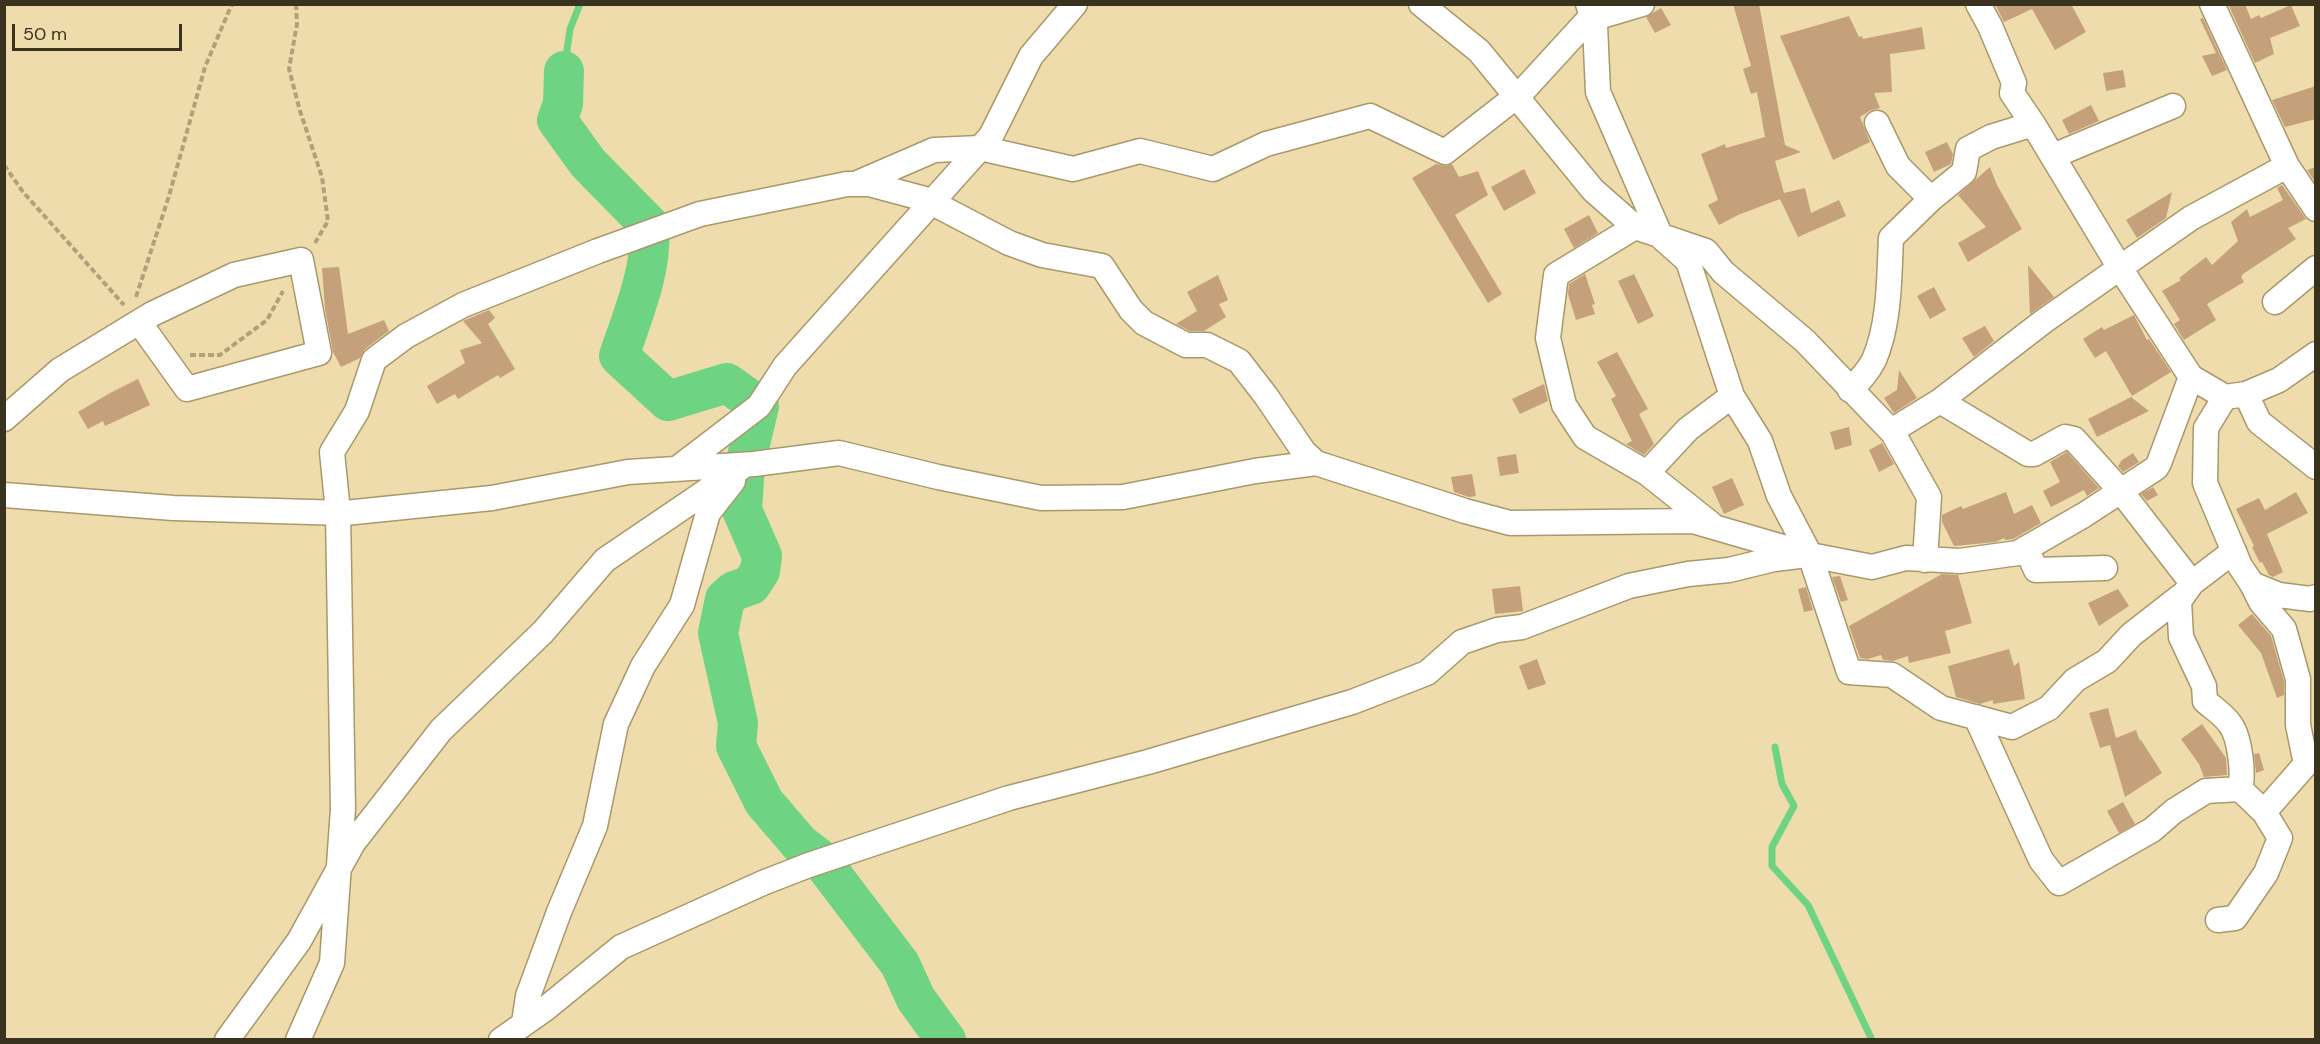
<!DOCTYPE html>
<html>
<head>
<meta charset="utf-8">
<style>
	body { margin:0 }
	#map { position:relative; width:2320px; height:1044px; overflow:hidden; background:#efdcac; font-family:"DM Sans",sans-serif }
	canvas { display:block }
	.frame { position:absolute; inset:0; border:6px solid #39321e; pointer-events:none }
	.scale { position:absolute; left:12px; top:24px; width:170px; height:27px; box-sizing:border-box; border:3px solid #39321e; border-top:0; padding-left:8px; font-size:18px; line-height:21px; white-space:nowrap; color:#39321e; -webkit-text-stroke:4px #efdcac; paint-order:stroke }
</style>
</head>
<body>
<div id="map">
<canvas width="2320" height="1044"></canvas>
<div class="frame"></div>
<div class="scale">50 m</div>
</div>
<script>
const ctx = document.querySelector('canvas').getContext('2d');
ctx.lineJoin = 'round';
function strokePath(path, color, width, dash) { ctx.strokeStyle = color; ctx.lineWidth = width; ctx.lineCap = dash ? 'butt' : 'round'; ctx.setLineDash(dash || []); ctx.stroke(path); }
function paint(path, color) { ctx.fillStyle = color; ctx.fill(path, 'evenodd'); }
strokePath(new Path2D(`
	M564,71L570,29L580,4
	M1775,747L1782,784L1794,806L1772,847V866L1808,905L1872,1040`), '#6ed383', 7);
strokePath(new Path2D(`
	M564,71L563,104L557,120L588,163L649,225C653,269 633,314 619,356L668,401L727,383L759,406L745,465L742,510L762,556L760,571L751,585L734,591L725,599L718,633L738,723L736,746L764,802L800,844L821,860L900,964L916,999L946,1040`), '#6ed383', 40);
paint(new Path2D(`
	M1733,4H1759L1785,145L1801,152L1775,161L1784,193L1805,188L1811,213L1839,200L1846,216L1798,237L1780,199L1738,215L1719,225L1708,205L1718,200L1701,154L1725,144L1726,148L1765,137L1757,92L1751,94L1743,69L1751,66Z
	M1995,4H2071L2086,32L2055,50L2032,9L2004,22Z
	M2233,4H2245L2251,19L2259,15L2261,18L2291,5L2300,26L2270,38L2274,54L2255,63L2229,6Z
	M1661,8L1671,25L1655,33L1646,17Z
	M1849,16L1859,37L1862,36L1863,39L1922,27L1925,49L1890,54L1892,92L1874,93L1880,108L1871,110L1860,117L1870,142L1833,160L1780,36Z
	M2203,18L2227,70L2212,76L2202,56L2216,53L2200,19Z
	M2123,70L2126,87L2106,91L2103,73Z
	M2316,86V119L2285,127L2272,100Z
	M2091,105L2099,121L2069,134L2062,120Z
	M1947,142L1953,154L1951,164L1934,172L1925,152Z
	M1436,164L1446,166L1452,164L1459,177L1478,171L1488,195L1455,215L1502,294L1488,303L1412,178Z
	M1990,167L1997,185L2022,229L1968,262L1958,243L1986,227L1958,195Z
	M2316,167V183L2307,170Z
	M1524,169L1536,193L1504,211L1491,187Z
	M2282,185L2306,219L2288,228L2296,239L2243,274L2241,277L2244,282L2207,304L2216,320L2184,340L2174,324L2180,320L2162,291L2181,280L2179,278L2206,257L2212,265L2238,241L2231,222L2247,209L2250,217L2283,200L2277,188Z
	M2172,192L2166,218L2137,238L2126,220Z
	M1589,215L1598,233L1574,248L1564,229Z
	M2028,265L2054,297L2030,314Z
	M339,267L348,334L384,320L389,331L365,349L360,358L341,367L333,352L325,309L322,268Z
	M1585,274L1595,304L1592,305L1595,314L1576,320L1568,294L1569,284Z
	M1634,274L1654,316L1638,324L1618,281Z
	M1218,275L1228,300L1219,304L1226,317L1204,331H1190L1176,324L1197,311L1187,292Z
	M1934,287L1946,310L1930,319L1917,296Z
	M489,310L495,318L488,324L515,369L500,378L498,375L458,399L455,394L437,404L427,386L465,363L460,350L482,343L463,321Z
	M2134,315L2147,340L2149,339L2171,372L2132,396L2106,351L2095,358L2083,339L2102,327L2104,330Z
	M1985,326L1994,341L1974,357L1962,338Z
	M1617,352L1648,409L1639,414L1654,444L1644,455L1626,444L1632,441L1611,399L1616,396L1597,362Z
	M1899,370L1917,398L1894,413L1884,398L1897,390Z
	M138,379L150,405L105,426L103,421L88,429L78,412L110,393Z
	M1544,384L1548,401L1520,414L1512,399Z
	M2131,397L2149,411L2097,437L2088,419Z
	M1849,427L1852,445L1835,450L1830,432Z
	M1882,443L1894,464L1879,472L1869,450Z
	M2067,452L2099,488L2087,496L2084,490L2051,507L2043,491L2060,482L2050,462Z
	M2133,453L2139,462L2123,472L2118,466L2122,460Z
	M1516,454L1519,473L1500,476L1497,457Z
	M1472,474L1476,496L1469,497L1454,492L1451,477Z
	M1732,478L1744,505L1724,514L1712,487Z
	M2153,487L2158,495L2147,501L2141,494Z
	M2006,492L2014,514L2032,505L2041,523L2013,539L2005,540L2004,538L1996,542L1954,546L1942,522V515L1961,506L1963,509Z
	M2296,492L2308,513L2267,534L2283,572L2273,577L2269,575L2262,562L2260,563L2252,547L2254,546L2236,509L2259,498L2265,510Z
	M1942,574L1958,575L1972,623L1945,631L1951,653L1909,663L1908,656L1893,661L1883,660L1881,655L1868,659L1860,658L1849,626Z
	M1840,576L1848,600L1841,602L1832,577Z
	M1520,586L1523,611L1495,614L1492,589Z
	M1806,587L1813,610L1804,612L1798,589Z
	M2118,589L2129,606L2099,626L2088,603Z
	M2252,614L2271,636L2284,681V695L2277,698L2261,653L2238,625Z
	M2009,649L2014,666L2019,662L2025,699L1993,704V700L1980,704L1956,697L1948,666Z
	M1537,659L1546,684L1528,690L1519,666Z
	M2108,708L2116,738L2136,730L2140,741L2141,740L2162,773L2125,797L2110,745L2100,748L2089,713Z
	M2202,724L2226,758L2227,775L2204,777L2199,764L2181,739Z
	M2259,753L2264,770L2256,773L2254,754Z
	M2123,802L2135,824L2119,833L2107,811Z`), '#c4a17b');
const street = new Path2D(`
	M1421,4L1479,51L1593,190L1635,227L1706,251L1723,272L1805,341L1893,433L1929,497L1925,560
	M1588,4L1595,25L1598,92L1661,237L1688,261L1732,396L1760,441L1779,496L1810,555L1849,672L1892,675L1941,708L2012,727L2049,708L2075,680L2107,661L2131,635L2181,596
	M1978,4L1990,26L2014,83L2012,93L2033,124L2120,268L2191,377L2225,397L2246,394L2279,380L2316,354
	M2212,4L2287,166L2316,209
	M1877,123L1898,166L1931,199
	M2053,156L2173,106
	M860,182L934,150L980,148L1073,169L1140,151L1213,169L1266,144L1370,116L1445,152L1522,92L1588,20L1642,4
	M1635,227L1556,275L1548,338L1564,405L1585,437L1647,473L1711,524
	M2275,302L2316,268
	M1850,390C1859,381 1868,372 1874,360C1890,323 1889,278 1891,238L1931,199L1964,172L1968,149L1991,137L2033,124
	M2246,394L2259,422L2316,467
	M2225,397L2206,428L2205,483L2240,566L2252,584L2279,595L2310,599L2316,597
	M1940,401L2028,454H2034L2065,437L2074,439L2120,490L2192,583
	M4,419L60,370L152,314L234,275L301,260L319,353L187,389L139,322
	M1893,433L1901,425L1940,401L2044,321L2191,218L2287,166
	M678,468L759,406L785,366L991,136L1031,56L1075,4
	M1647,473L1688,429L1732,396
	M4,495L173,508L345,513L492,498L628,472L754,464L839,453L938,477L1041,498L1123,497L1255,471L1316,463
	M2026,548L2036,570L2105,568
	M2252,584L2261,602L2284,629L2298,679V725L2306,764
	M1976,717L2041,860L2059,883L2152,830L2174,811L2206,791L2240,789C2244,774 2240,737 2230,724C2224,715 2213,708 2205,701L2204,686L2181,637L2179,601L2192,583L2234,551
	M2264,812L2306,764L2316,757
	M2218,920L2235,918L2266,873L2280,838L2264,812L2240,789
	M524,1023L528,996L559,912L595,826L616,724L643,666L682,605L708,513L733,481
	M227,1040L299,941L353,843L441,730L543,632L605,560L745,465
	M298,1040L332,963L343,809L338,512L332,452L357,411L374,360L406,336L463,305L598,251L700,214L847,184H869L925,199L1009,243L1042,255L1102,266L1131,310L1144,323L1186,345H1207L1239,361L1266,396L1304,452L1316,463L1465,511L1510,523L1693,521L1810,555L1872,567L1906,558L1960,561L2018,553L2084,515L2156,468L2159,463L2191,377
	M501,1040L545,1009L621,947L765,882L809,865L1009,798L1148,762L1352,702L1427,673L1462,642L1497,630L1522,627L1629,586L1688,574L1729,570L1774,559L1799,556`);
strokePath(street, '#aa986a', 27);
strokePath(new Path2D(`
	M296,4L297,24L289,69L300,111L322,177L328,221L315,243
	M4,165L23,192L124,305
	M136,297L169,196L205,67L232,4
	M190,355H220L267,320L283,291`), '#b0a17b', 4, [6, 3]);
strokePath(street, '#fff', 24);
</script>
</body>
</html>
